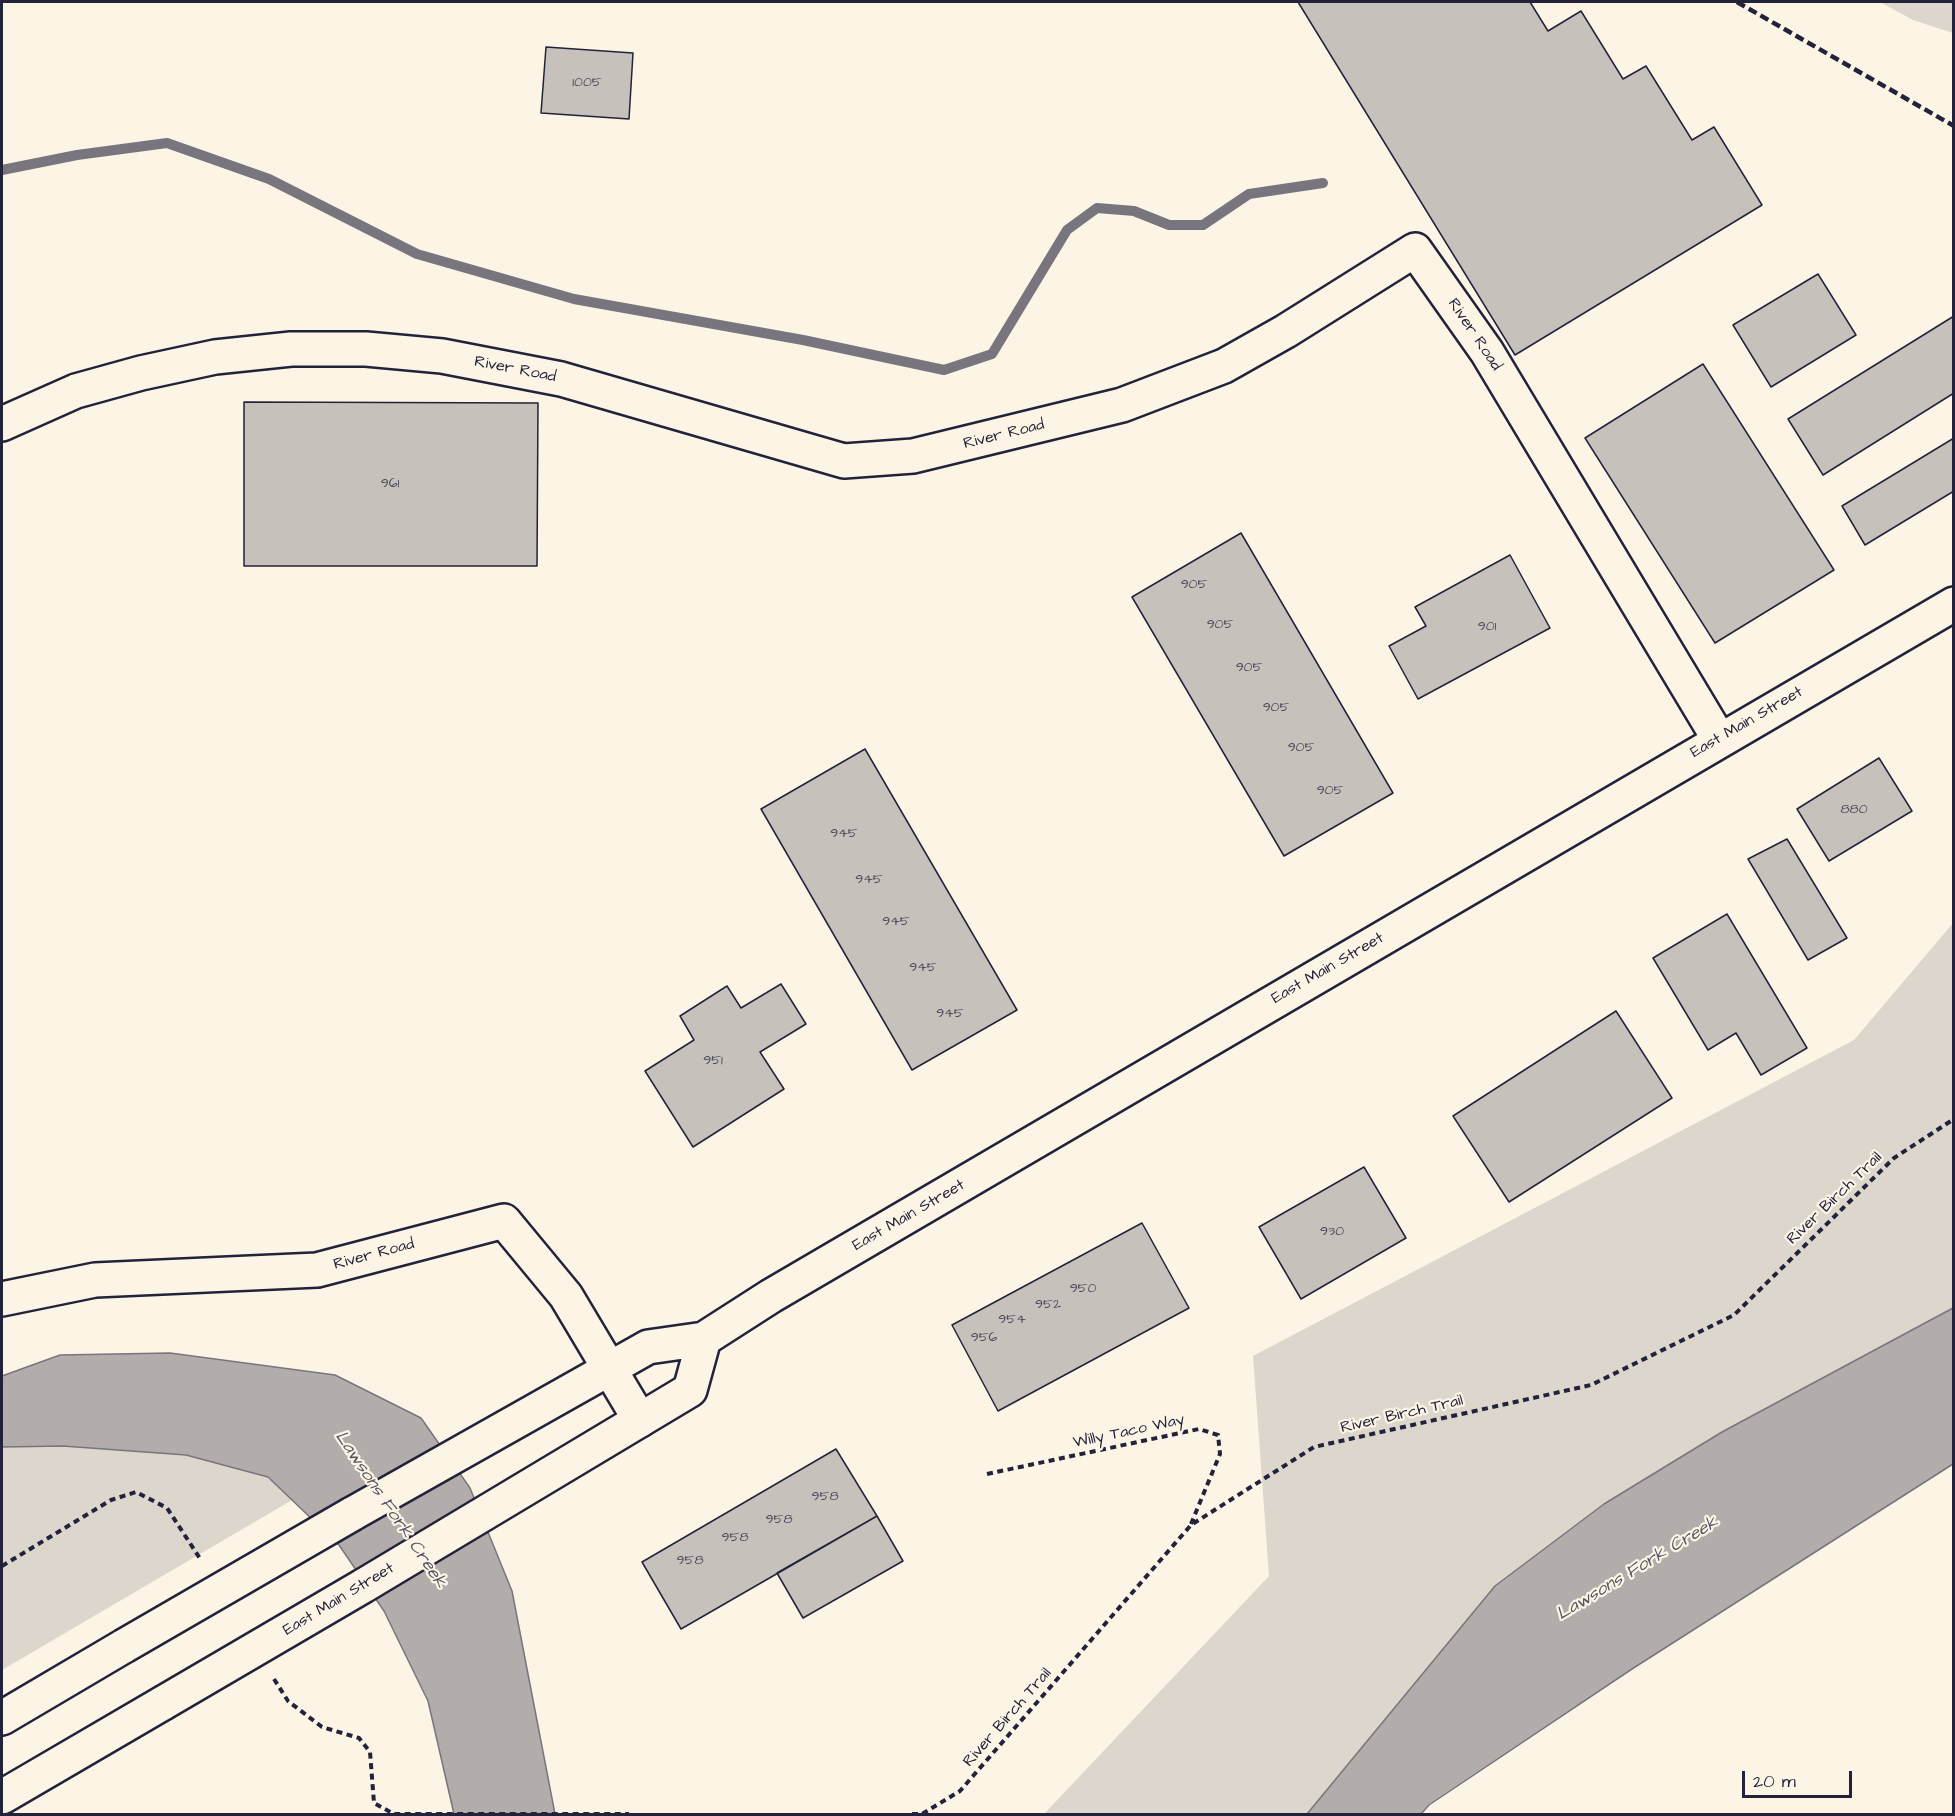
<!DOCTYPE html>
<html>
<head>
<meta charset="utf-8">
<style>
	body { margin:0 }
	#map { position:relative; width:1955px; height:1816px; overflow:hidden; background:#fcf5e5; font-family:"Architects Daughter",sans-serif }
	canvas { display:block }
	.frame { position:absolute; inset:0; border:3px solid #22223b; pointer-events:none }
	.scale { position:absolute; left:1742px; top:1771px; width:110px; height:27px; box-sizing:border-box; border:3px solid #22223b; border-top:0; padding-left:8px; font-size:18px; line-height:21px; white-space:nowrap; color:#22223b; -webkit-text-stroke:4px #fcf5e5; paint-order:stroke }
</style>
</head>
<body>
<div id="map">
<canvas width="1955" height="1816"></canvas>
<div class="frame"></div>
<div class="scale">20 m</div>
</div>
<script>
const ctx = document.querySelector('canvas').getContext('2d');
ctx.lineJoin = 'round';
function paint(path, color) { ctx.fillStyle = color; ctx.fill(path, 'evenodd'); }
function strokePath(path, color, width, dash) { ctx.strokeStyle = color; ctx.lineWidth = width; ctx.lineCap = dash ? 'butt' : 'round'; ctx.setLineDash(dash || []); ctx.stroke(path); }
function write(font, color, halo, rows, align = 'center') {
  ctx.font = font + ' "Architects Daughter",sans-serif'; ctx.lineWidth = 4.5; ctx.setLineDash([]); ctx.textBaseline = 'middle'; ctx.strokeStyle = halo; ctx.fillStyle = color; for (const [text, x, y, turn = 0] of rows) {
    ctx.save(); ctx.translate(x, y); ctx.rotate((+turn || 0) * Math.PI / 180); ctx.textAlign = isNaN(turn) ? turn : align; if (halo) ctx.strokeText(text, 0, 0); ctx.fillText(text, 0, 0); ctx.restore();
  }
}
paint(new Path2D(`
	M1880,2H1953V33L1913,20Z
	M1953,923V1308L1722,1432L1604,1504L1495,1586L1307,1814H1044L1269,1576L1253,1356L1854,1040Z
	M2,1418L357,1462L2,1670Z`), '#dcd6cc');
const water = new Path2D(`
	M1953,1308V1464L1632,1669L1429,1805L1421,1814H1307L1495,1586L1604,1504L1722,1432Z
	M170,1353L335,1375L421,1418L470,1488L512,1591L555,1814H454L428,1701L384,1611L339,1545L268,1477L186,1455L63,1446L2,1447V1376L60,1355Z`);
paint(water, '#b2adab');
strokePath(water, '#78757e', 1.5);
strokePath(new Path2D(`
	M2,170L77,155L167,143L269,179L417,254L574,299L803,340L944,370L992,354L1067,230L1097,208L1134,211L1169,225H1203L1249,194L1323,183`), '#78757e', 10);
const building = new Path2D(`
	M1298,2H1530L1548,31L1581,11L1623,79L1646,66L1692,140L1714,127L1762,205L1515,355Z
	M546,47L633,53L629,119L541,113Z
	M1818,274L1856,335L1771,387L1733,325Z
	M1954,316V393L1823,475L1788,419Z
	M1703,364L1834,570L1715,643L1585,438Z
	M244,402L538,403L537,566H244Z
	M1954,438V491L1865,545L1842,506Z
	M1241,533L1393,793L1284,856L1132,597Z
	M1510,555L1550,628L1418,699L1389,646L1426,626L1415,607Z
	M865,749L1017,1010L912,1070L761,809Z
	M1879,758L1912,811L1829,861L1797,809Z
	M1787,839L1847,938L1808,960L1748,859Z
	M1727,914L1807,1048L1761,1075L1736,1033L1708,1050L1653,958Z
	M781,984L806,1024L760,1052L784,1089L693,1147L645,1071L694,1040L680,1016L727,986L741,1008Z
	M1616,1011L1672,1098L1509,1202L1453,1116Z
	M1364,1167L1406,1238L1301,1299L1259,1227Z
	M1142,1223L1189,1308L998,1411L952,1325Z
	M836,1449L877,1516L681,1629L642,1562Z
	M877,1516L903,1561L803,1618L777,1573Z`);
paint(building, '#c6c1bb');
strokePath(building, '#22223b', 1.5);
const minor = new Path2D(`
	M2,424L76,391L141,373L215,357L291,349H366L442,356L561,379L844,461L913,456L1122,405L1224,366L1286,331L1415,250L1487,352L1719,739
	M2,1299L95,1280L317,1270L504,1221L566,1296L640,1420`);
const major = new Path2D(`
	M352,1514L648,1347L704,1339L771,1296L1954,604
	M363,1586L690,1390L704,1339
	M2,1718L124,1646
	M2,1797L163,1703`);
strokePath(minor, '#22223b', 38);
strokePath(major, '#22223b', 38);
strokePath(new Path2D(`
	M987,1474L1199,1429L1218,1435L1220,1454L1191,1524
	M2,1566L111,1500L136,1492L167,1508L201,1560
	M274,1679L288,1701L322,1727L359,1738L370,1752L374,1803L394,1814H629
	M912,1814H922L960,1791L1191,1525L1314,1447L1591,1385L1734,1315L1894,1158L1954,1119`), '#22223b', 4, [6, 4.5]);
strokePath(minor, '#fcf5e5', 33);
strokePath(major, '#fcf5e5', 33);
strokePath(new Path2D(`
	M1737,2L1954,126`), '#22223b', 4.5, [9, 4.5]);
const majorBridge = new Path2D(`
	M124,1646L352,1514
	M163,1703L363,1586`);
strokePath(majorBridge, '#22223b', 38, []);
strokePath(majorBridge, '#fcf5e5', 33);
write('14px', '#4b4a5b', null, [
	["1005",587,83],
	["961",390,484],
	["905",1194,585],
	["905",1220,625],
	["901",1487,627],
	["905",1249,668],
	["905",1276,708],
	["905",1301,748],
	["905",1330,791],
	["880",1854,810],
	["945",844,834],
	["945",869,880],
	["945",896,922],
	["945",923,968],
	["945",950,1014],
	["951",713,1061],
	["930",1332,1232],
	["950",1083,1289],
	["952",1048,1305],
	["954",1012,1320],
	["956",984,1338],
	["958",825,1497],
	["958",779,1520],
	["958",735,1538],
	["958",690,1561]
]);
write('16px', '#22223b', '#fcf5e5', [
	["River Road",1474,335,56],
	["River Road",515,370,11],
	["River Road",1004,435,-14],
	["East Main Street",1747,723,-30],
	["East Main Street",1328,969,-30],
	["River Birch Trail",1835,1199,-44],
	["East Main Street",909,1216,-30],
	["River Road",374,1255,-15],
	["River Birch Trail",1402,1415,-13],
	["Willy Taco Way",1129,1432,-12],
	["East Main Street",339,1600,-31],
	["River Birch Trail",1008,1718,-49]
]);
write('italic 18px', '#545362', '#fcf5e5', [
	["Lawsons Fork Creek",390,1510,56],
	["Lawsons Fork Creek",1638,1569,-31]
]);
</script>
</body>
</html>
